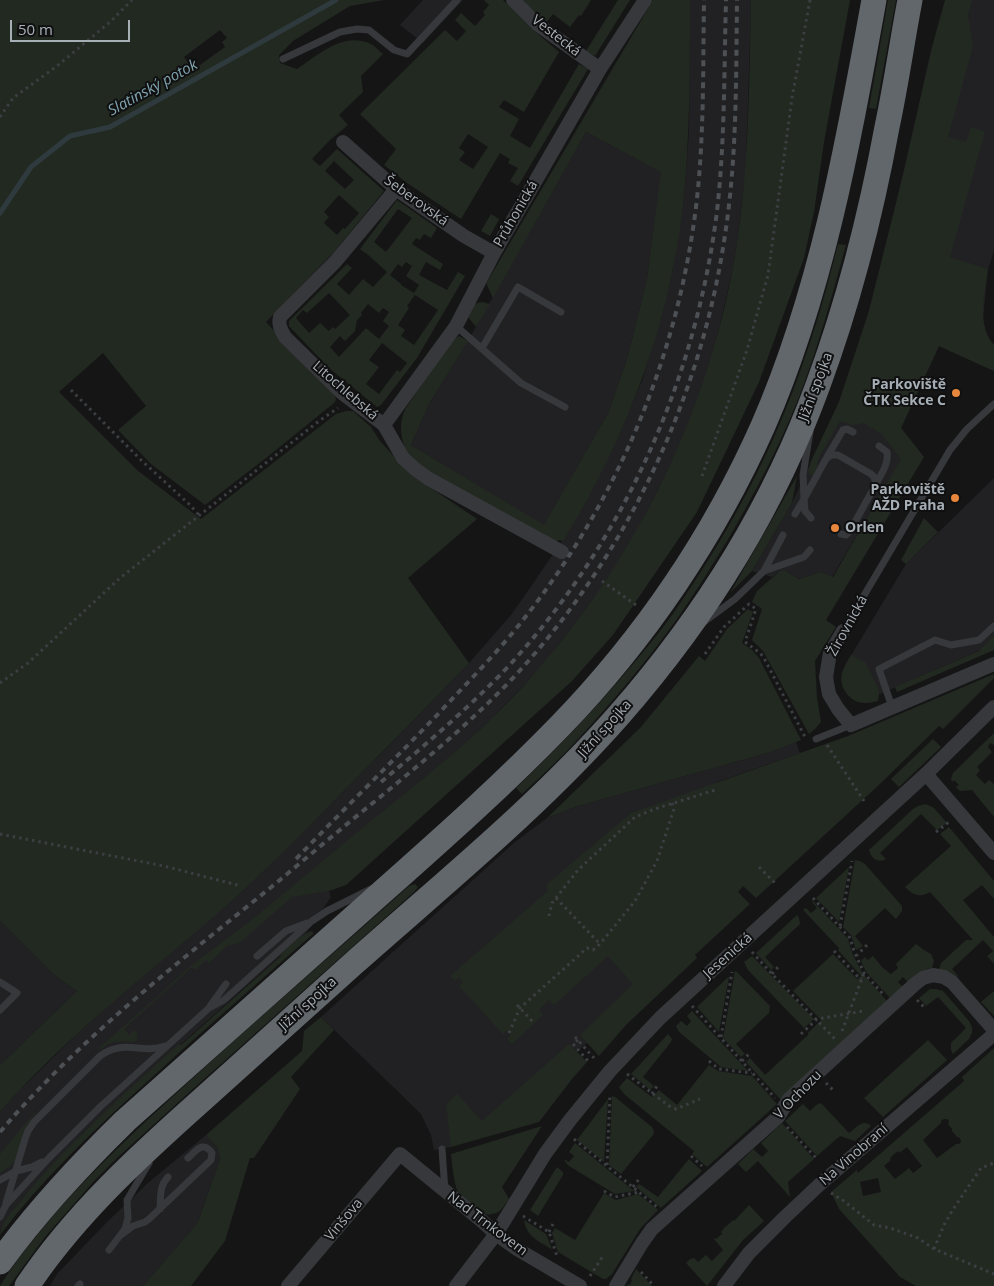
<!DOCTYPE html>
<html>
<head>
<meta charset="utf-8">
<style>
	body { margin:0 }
	#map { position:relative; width:994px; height:1286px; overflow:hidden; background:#151516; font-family:"Open Sans",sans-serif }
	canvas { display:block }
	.scale { position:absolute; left:10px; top:20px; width:120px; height:22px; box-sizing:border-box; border:2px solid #a7afb6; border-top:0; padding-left:6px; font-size:15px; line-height:18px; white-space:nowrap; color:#a7afb6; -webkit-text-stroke:4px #101011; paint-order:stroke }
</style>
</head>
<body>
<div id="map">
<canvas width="994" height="1286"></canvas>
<div class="scale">50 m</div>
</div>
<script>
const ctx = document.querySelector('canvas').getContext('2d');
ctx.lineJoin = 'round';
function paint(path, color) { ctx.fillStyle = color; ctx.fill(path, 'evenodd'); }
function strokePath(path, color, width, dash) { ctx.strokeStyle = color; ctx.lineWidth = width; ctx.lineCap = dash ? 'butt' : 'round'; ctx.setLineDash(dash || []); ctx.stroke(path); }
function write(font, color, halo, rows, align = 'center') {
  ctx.font = font + ' "Open Sans",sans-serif'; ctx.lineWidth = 4; ctx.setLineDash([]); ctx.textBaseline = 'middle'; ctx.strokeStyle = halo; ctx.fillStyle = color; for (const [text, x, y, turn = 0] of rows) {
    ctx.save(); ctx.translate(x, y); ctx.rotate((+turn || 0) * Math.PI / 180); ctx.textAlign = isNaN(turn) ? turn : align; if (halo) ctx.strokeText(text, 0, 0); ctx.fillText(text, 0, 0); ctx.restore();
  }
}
paint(new Path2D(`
	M423,0H463L423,43L400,25Z
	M690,0H751L748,106L745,177L738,235L733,268L720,324L713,352L703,384L683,437L669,468L635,535L604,584L578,620L546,661L524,685L491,719L450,757L291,889L329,891L331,897L307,932L180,1045V1044L84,1132L26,1195L14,1209L0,1231V1112L17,1093L73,1038L109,1005L235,898L267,868L390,745L469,663L511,615L530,588L568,532L594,487L621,431L643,378L666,297L672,273L681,217L685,187L689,131Z
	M954,0H994V251L988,269L983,319L987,338L994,345V371L939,346L901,428L912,442L832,577L821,572L799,579L788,572L780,571L772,577L752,571L792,503L839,402L852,363L869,311L895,209L932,47Z
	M586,132L662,172L647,279L627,359L608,413L544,526L411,445L429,404L476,327Z
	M994,478V644L871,698L846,664L906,564Z
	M796,742L800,753L717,782L647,985L565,1064L477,1139L451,1147L434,1150L431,1135L421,1114L321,1017L515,842L547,818L578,806L771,752Z
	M0,921L54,975L77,991L0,1065Z
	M206,1135L217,1147L220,1159L198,1222L143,1286H50L57,1274L108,1221L149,1182Z`), '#212123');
paint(new Path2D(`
	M0,0H384L350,6L293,41L279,55L280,63L297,69C319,54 344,31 371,44C375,46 379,51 383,54L361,76L363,92L339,115L348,125L329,141L312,159L320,166L337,149L384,191L334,252L266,322L307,367L335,395L336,400L334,403L266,458L205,505L151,464L118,430L146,406L103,353L59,392L137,470L201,519L336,414L346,411H353L371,427L380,441L410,474L477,519L408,578L469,663C422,712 374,761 326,809C296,839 266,870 234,899C155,969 70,1032 0,1112V1065L77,991L54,975L0,921ZM220,30L227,38L222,42L225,47L193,70L184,57ZM334,161L354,180L345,189L325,171ZM339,195L359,213L345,229L343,228L337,235L324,223L329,217L324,212Z
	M484,0H503L531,28L559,52L524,112L504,100L499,107L519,119L510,136L530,148L579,64L588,69L518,186L510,181L518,168L508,163L510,159L500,153L461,219L407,183L384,165L396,149L360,114L445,30L457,41L466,31L455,20L461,13L475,26L485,15L483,12L489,5ZM468,134L488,147L473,169L459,160L465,152L459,148Z
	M522,0H591L581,16L579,15L570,27L553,14L546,23Z
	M618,0H630L595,56L586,51Z
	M653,0H690C690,62 690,124 685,186C674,311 630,434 563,541L559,540L555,543L417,466C413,460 408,455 405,448C400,436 399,420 406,408L451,341L459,336L468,341L429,404L411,445L544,525L608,413L627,359L647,279L661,172L586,132L493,298L487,285V282Z
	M751,0H850L824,142L814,212L804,258L759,382L697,512L613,635L572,681L346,885L329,891L292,897L239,943L227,946L209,963L206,960L195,970L192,967L124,1029L129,1035L134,1030L138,1034L136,1036L138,1039L134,1042C120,1041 113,1040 101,1049L99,1048C119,1031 138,1013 158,996C169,986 180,975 192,965C212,949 234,934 254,918C290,889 325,859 360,830C417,784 476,738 526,683C632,566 704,422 733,267C749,179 749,89 751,0Z
	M888,0H896L876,109L869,108Z
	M945,0H972L968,15L973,46L948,137L966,142L971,127L985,132L950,257L988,269C985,293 976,325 994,345V371L939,346L901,428L924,457L826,620L836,627L815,661L817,698L821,722L815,729L809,734L763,651L752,640L762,609L752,602L757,591L780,571H786L799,579L821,572L833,577L901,459L887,441L882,434L863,423L852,425L840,421L818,459L816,472L814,475H810L808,471L811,461L839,402L869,311L905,167L932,47Z
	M397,200L437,228L431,238L424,234L420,240L416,238L412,244L443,264L440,270L426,262L419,275L447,290L458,272L465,276L417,358L381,405L377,407L329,368L289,326V321L347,264L352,268L337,284L349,295L363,279L373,287L387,272L366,253H365L360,249ZM398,209L412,218L386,252L374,242ZM406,262L412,266L406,276L419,285L414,293L401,285V284L390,275L398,264L402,267ZM329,293L350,315L335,329L333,327L329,331L320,323L309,333L296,318L303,310L307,313ZM415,295L438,310L414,345L401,336L405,330L398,325L409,308L407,306ZM368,304L379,313L383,308L389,312L383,321L389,326L379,339L366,328L339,357L330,347L340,336L345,341L355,331L357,320L362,315L361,313ZM382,343L407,363L400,372L397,370L379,394L366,384L379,367L369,360Z
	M491,214L499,219L490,236L481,231Z
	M838,244L846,245C832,296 818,348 799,397C780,445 756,491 730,536C713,564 696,592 677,619C647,661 614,700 579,738C561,758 541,776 522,794L516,788C557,749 596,708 633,664C649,645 665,626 679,605C730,530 774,449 803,363C817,324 828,284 838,244Z
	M482,302L490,304L476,327L468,317L474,304Z
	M797,476L792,503L752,571L730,593Z
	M924,518L938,532L906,564L901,560Z
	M748,609L753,612L742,643L752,650L759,658L801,740L771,752L578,806L547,818L641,727L699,656L705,661L727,629Z
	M994,636V650L897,692L895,687L979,651Z
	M851,655L865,662L878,688L879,694L878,701C874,702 870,703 866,703C851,704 838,688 842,673C844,666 848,660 851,655Z
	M994,674V678L943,729L939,726L881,783L756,898L743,886L738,892L750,904L695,955L697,958L626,1025L599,1056L580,1035L633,984L608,956L554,1005L549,1000L539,1010L543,1015L512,1044L507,1039L511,1035L507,1031L503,1034L459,986L463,982L459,977L455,981L450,976L548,891L546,885L631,813L848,736Z
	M994,733V745L990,743L988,747L992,752L977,767L980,770L976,775L985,784L989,780L994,784V817L972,790L960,791L956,787L959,785L954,780L952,782L951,779L953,773Z
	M933,739L941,747L899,787L891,779Z
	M926,804L934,808L947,823L937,830L921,814L880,853L886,859C878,864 871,858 869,850L913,809L918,806Z
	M949,827L994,881V899L982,885L963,900L994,937V964L987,956L993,951L983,940L952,969L959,977L948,972L939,970L941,963L966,940H973L930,892C919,898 913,895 905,887L951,846L940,834Z
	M855,860L860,861L865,864L902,906V911L896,919L885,908L855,936L863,946L856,950L851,935L843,927Z
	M849,867L839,922L816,898Z
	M415,884L418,887L414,892L194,1088L118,1157L94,1181L45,1237L9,1286H0C15,1261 34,1239 52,1217C92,1171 136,1130 181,1089C256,1020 333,954 409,886Z
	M813,901L848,939L853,955L863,974L887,1001L781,1100L746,1062L750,1058L765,1075L808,1035V1033L821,1020L793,991L833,954L857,979L861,976L838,950L839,948L803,910L806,908L811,913L817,908L812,902Z
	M797,915L799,918L800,924L765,957L774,967L771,970L756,953Z
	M312,931L313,932V934C258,983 202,1031 148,1081C95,1129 43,1178 0,1235C0,1225 13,1210 19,1203C67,1144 124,1094 179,1044L181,1045L281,956L280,954C289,946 299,935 312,931Z
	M916,944L924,950L931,954L934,961L932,968L927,969L908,982L903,977L898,982L903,987L890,998L866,972L861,961L865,957L868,960L873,956L883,968L891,974L898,968L896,964Z
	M752,956L814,1019L804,1028L748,970L744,962Z
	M735,971L737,972L770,1006L769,1013L736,1044L745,1054L741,1057L723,1038Z
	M729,977L719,1032L697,1007L727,978Z
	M930,989H936L943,991L969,1021L972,1027V1033L969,1039L953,1054L951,1050V1043L966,1028L938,997L926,1006L919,998Z
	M994,991V1016L981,1002Z
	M692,1011L748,1071L721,1067L679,1032L676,1026L681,1021L687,1026L691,1021L687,1016Z
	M321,1017L334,1030L291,1077L300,1089L254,1158H250L225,1241L191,1286H143L198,1222L220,1159L217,1147L206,1135L302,1051L304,1031Z
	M668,1034L672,1039L671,1042L643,1077L654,1086L650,1090L631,1074Z
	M928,1040L947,1060L883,1117L864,1098Z
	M569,1044L587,1062L572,1079L539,1122L451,1147L446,1104L457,1094L482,1121Z
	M994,1048V1286H916L900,1277L839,1209L831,1192L857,1170L858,1173L964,1081L962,1077ZM944,1119H947L949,1121L948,1124L952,1129V1131L957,1137L960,1138L961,1142L959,1144H956L937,1158L923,1140L941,1123V1121ZM907,1147L922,1166L913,1173L909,1168L895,1179L884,1166L891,1160L890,1158L898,1151L899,1153ZM878,1178L881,1192L863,1196L860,1182Z
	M709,1065L718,1071L752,1076L777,1104L707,1167L692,1154L694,1151L624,1094L619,1087L627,1078L652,1097L659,1090L677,1105Z
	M612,1096L615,1097L652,1127L654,1131L653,1135L621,1174L609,1165Z
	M608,1099L604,1162L577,1140Z
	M821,1103L849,1133C856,1128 863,1118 871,1126L855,1141L840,1136L817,1156L785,1121L803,1104L810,1111L816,1105Z
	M36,1111L27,1126L16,1159L9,1167L0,1173V1154Z
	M782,1123L814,1159L788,1182L790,1197L758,1161L746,1172L738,1164L753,1149L762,1157L768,1151L761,1143Z
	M542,1126L502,1187L509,1199C505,1204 502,1211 496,1213C480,1219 464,1205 458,1192C454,1184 452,1164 451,1154Z
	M575,1143L634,1191L615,1194L569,1166L566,1163L564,1159L569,1162L574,1156L569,1152Z
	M689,1159L702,1171L661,1208L636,1187L639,1184L658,1197Z
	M557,1167L563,1172V1175L538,1216L530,1210Z
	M604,1193L616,1200L638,1194L658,1210L640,1229L612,1274L606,1279H603L558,1252L552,1233L555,1228L575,1240Z
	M749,1205L764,1221L743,1240L707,1286L686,1263L690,1259H691L694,1258L698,1262L706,1255L712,1261L723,1250L714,1239L715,1238L716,1239L722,1234L721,1232L723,1230V1229L733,1220L734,1221L736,1219Z
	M524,1220L546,1234L552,1249C539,1242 526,1236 524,1220Z
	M636,1269L652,1286H627L628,1284L630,1285L632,1280L631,1279Z`), '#222921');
strokePath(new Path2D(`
	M0,213L31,167L70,136L110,127L336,0`), '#2f3a3e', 5);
strokePath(new Path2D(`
	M0,117L13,98L57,66L110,22L132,0
	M71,390L140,459L190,505L199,515
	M702,476L747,350L768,275L792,98L810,0
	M602,581L636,605
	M705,654L724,627L749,604L756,609L745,642L760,653L764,658L805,737H806
	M0,683L28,663L120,578L319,421L338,408
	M827,745L864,801
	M936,832L949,822
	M0,834L164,866L241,886
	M759,867L776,884
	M556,898L600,944
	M813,898L850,938L854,951L864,973L883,994
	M549,916L552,903L578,870L635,817L655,809L715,790
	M840,926L852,861
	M834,951L859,978L862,979
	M752,952L772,974L835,1039
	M856,956L867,945
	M772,974L778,967
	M917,1000L925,1008
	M517,1005L534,1023
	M692,1006L775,1098
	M842,1031L864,973
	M509,1033L520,1008L587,948L593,950L600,944L635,901L657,861L674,809L672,803
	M801,1034L817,1019L864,1011
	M575,1037L594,1058
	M721,1037L732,972
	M578,1040L573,1044L589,1062
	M709,1061L719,1069L752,1073
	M742,1061L749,1054
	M627,1074L669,1106L676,1109L700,1099
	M826,1083L834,1091
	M652,1094L657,1086
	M787,1127L818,1160
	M574,1139L657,1207
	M691,1156L702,1166
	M607,1165L610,1095
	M633,1187L639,1179
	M604,1191L615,1197L639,1192
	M831,1193L844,1201L874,1225L890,1228L918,1238L934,1249L994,1274
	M523,1216L549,1232L557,1256
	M549,1232L553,1224
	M934,1249L944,1225L952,1211L981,1168L994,1163
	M641,1272L654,1286
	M590,1276L603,1256`), '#3c3f42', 3, [2.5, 4]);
strokePath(new Path2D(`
	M283,59L340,32L357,29L369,30L394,50L407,54L457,0
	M456,326L521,383L565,407
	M482,348L518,287L561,312
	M827,457L843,430L847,429L853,432
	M876,484C881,474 889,464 887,452L879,446
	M795,514L804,499L803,475L810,432
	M811,518L805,511L804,499L826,459L831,455H838L871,474L874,477L876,484L850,531L846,535L841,534
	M764,571L804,557L810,550
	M704,622L735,599L764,571L783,535
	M843,631L950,450L967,429L994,404
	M892,707L879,669L935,640L951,645L979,640L994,626
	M816,739L851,725
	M257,956L286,931L307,923
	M0,982L17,993L0,1010
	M210,1006L226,984
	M442,1149L445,1191
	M0,1180L16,1171L32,1167L42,1162
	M6,1203L25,1139L28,1131L34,1122L100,1056C125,1038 141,1055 165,1046
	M160,1209C161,1197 159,1186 168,1177
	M0,1217L6,1205L49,1158L100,1107L209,1008L224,1000L312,921L327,911L371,889
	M121,1235L133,1226L145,1222L149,1219L211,1160L212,1153C203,1140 196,1151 188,1158
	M109,1250L125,1229L128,1218L127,1200L149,1163
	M78,1286L80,1284`), '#36383b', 7);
strokePath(new Path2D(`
	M513,0L537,24L600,69
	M343,142L396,189L464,236L494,253
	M396,189L335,262L280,317C278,325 281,330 285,337L342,393L384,425L403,458L415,469L429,479L562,552
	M384,425L456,326L494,253L600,69L645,0
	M843,631L830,653L826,677L829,694L838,709L851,725L994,664
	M926,774L994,853
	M288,1286L400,1154L482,1221L496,1234L517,1249L580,1286
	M456,1286L496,1234L545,1154L570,1120L610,1071L660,1018L926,774L994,707
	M616,1286L642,1243L652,1229L778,1117L789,1099L915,984L923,978L933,975L944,977L952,982L994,1030
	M724,1286L749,1253L785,1217L819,1185L994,1034`), '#36383b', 14);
strokePath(new Path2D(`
	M0,1262C37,1211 80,1165 125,1121C207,1048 289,975 371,902C435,845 500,788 560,726C644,639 714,536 763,426C822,291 848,144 874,0
	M27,1286C75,1214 140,1155 204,1098C254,1053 304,1008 354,963C444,883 539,806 619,715C704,618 774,506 818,385C849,301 871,214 887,127C896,85 902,42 910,0`), '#62676c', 25);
strokePath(new Path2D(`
	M381,782C423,747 465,711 504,671C622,545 696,381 717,211C725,141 724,70 726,0
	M296,859C343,810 392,762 439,713C466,684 494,656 519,625C619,501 682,348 698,189C704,126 703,63 704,0
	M0,1132C80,1038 179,962 275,884C310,855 344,826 379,798C425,760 471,722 512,679C626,557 701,399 725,235C737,157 736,78 737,0`), '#4d5054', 4, [6, 5]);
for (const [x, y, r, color] of [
	[956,393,5,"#e6873d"],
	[955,498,5,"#e6873d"],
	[835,528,5,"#e6873d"]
]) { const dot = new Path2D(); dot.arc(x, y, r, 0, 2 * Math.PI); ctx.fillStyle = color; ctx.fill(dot); strokePath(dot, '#101011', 2); }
write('14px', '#a7afb6', '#101011', [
	["Vestecká",556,36,38],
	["Šeberovská",416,201,36],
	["Průhonická",516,214,-60],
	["Jižní spojka",816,387,-69],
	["Litochlebská",345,391,41],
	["Žirovnická",848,626,-61],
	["Jižní spojka",605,729,-48],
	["Jesenická",728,956,-42],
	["Jižní spojka",308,1004,-42],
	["V Ochozu",798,1095,-46],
	["Na Vinobraní",854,1155,-41],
	["Vinšova",344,1220,-50],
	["Nad Trnkovem",487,1224,37]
]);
write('bold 14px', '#a7afb6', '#101011', [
	["Parkoviště",946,385],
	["ČTK Sekce C",946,401],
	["Parkoviště",945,490],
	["AŽD Praha",945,506],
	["Orlen",845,528,"left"]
], 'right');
write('italic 15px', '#80a4af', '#101011', [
	["Slatinský potok",153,88,-29]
]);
</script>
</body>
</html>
